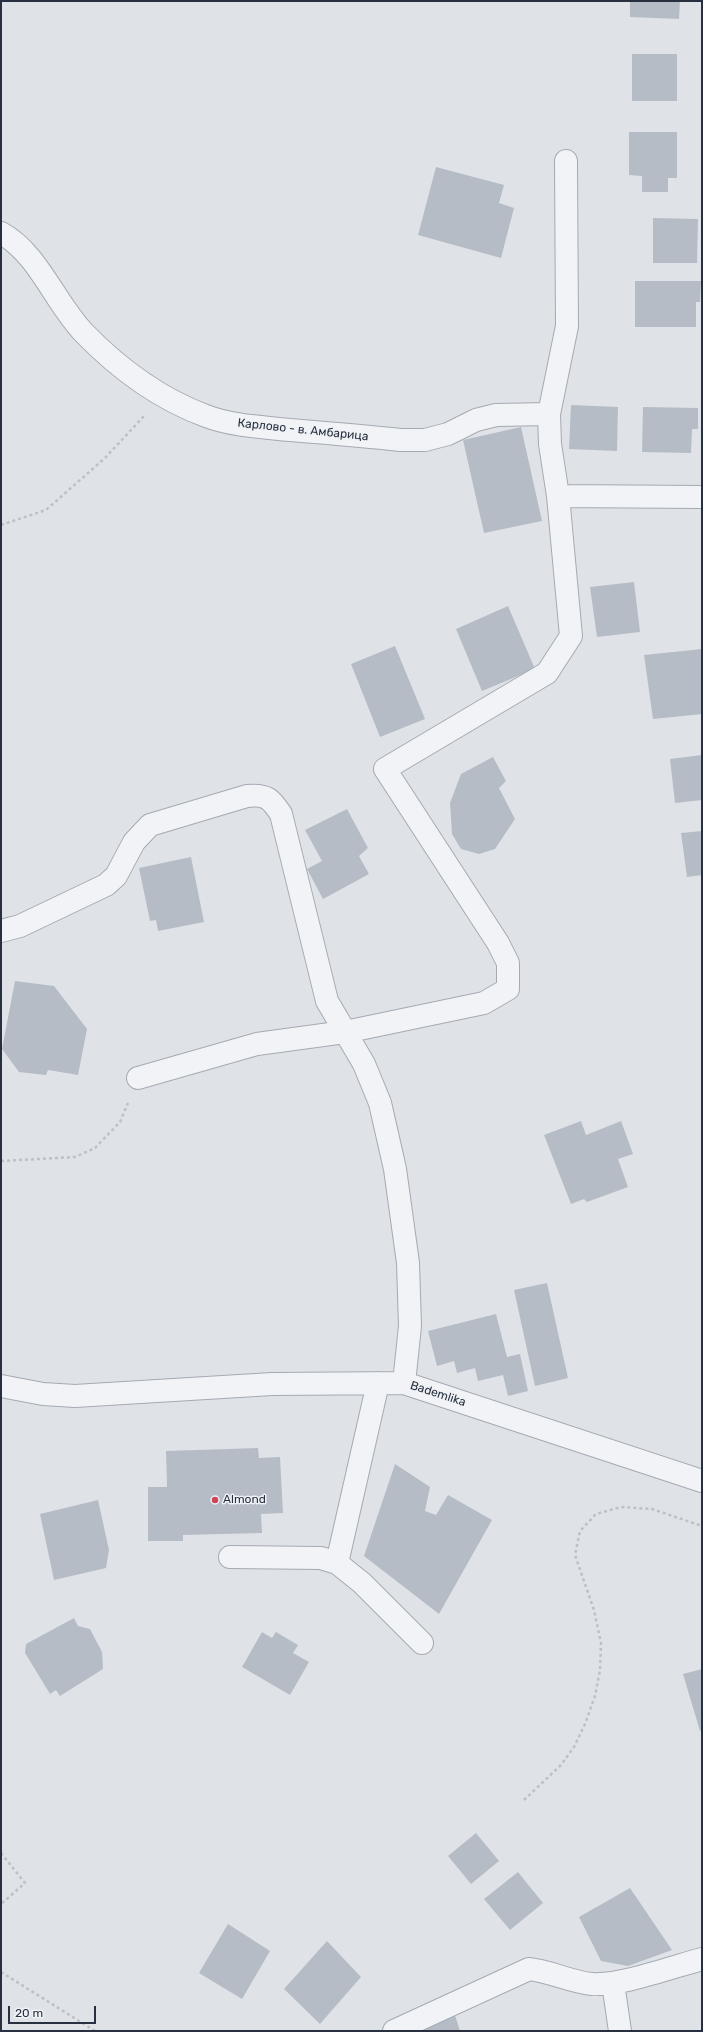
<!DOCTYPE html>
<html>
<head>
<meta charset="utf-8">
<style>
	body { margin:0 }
	#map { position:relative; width:703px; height:2032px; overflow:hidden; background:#dfe3e8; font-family:Rubik,sans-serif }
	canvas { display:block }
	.frame { position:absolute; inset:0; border:2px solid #28303f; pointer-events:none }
	.scale { position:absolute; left:8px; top:2006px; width:88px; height:18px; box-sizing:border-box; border:2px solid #28303f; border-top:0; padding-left:5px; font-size:12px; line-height:14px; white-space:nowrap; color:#28303f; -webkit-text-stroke:3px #eff2f6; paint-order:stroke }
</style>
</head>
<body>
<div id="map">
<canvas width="703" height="2032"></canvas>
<div class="frame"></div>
<div class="scale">20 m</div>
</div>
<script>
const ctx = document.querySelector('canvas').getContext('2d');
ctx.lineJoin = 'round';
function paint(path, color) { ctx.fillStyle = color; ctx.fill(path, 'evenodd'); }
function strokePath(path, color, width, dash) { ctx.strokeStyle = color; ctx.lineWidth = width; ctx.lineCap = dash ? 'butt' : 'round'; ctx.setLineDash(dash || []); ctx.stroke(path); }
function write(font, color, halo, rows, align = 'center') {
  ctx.font = font + ' Rubik,sans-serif'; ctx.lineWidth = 3; ctx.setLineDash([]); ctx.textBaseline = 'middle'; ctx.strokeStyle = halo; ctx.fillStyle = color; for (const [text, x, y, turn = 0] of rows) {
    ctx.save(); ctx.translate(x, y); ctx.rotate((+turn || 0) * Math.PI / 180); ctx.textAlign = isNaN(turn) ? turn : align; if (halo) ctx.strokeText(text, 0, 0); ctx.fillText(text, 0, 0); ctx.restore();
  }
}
paint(new Path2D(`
	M630,1H680L679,19L630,17Z
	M632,54H677V101H632Z
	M629,132H677V178H668V192H642V176L629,175Z
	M436,167L504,185L499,203L514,208L501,258L418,235Z
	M653,218L698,219L697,263H653Z
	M635,281H701L700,302H696V327H635Z
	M571,405L618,407L617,451L569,449Z
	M643,407L698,408V429H692L691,453L642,452Z
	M521,427L542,521L484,533L463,440Z
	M634,582L640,632L597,637L590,587Z
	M508,606L535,669L482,691L456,629Z
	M395,646L425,719L380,737L351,664Z
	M702,649V714L653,719L644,655Z
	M702,755V800L675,803L670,759Z
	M493,757L506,781L499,788L515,819L495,849L479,854L461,849L452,834L450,803L461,774Z
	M347,809L368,848L359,856L369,874L323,899L307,869L322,861L305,830Z
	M702,831V875L687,877L681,833Z
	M191,857L204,922L158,931L156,920L150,921L139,868Z
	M15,981L54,986L87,1029L78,1075L48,1070L46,1075L19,1072L2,1049Z
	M581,1121L586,1135L621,1121L633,1154L618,1159L628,1187L587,1202L584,1199L571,1204L544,1135Z
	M547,1283L568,1378L535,1386L514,1290Z
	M496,1314L507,1357L520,1354L528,1391L508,1396L503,1375L478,1381L475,1368L457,1373L454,1361L437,1366L428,1331Z
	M258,1448L259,1458L280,1457L283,1513L261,1514L262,1533L183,1535V1541H148V1487H167L166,1451Z
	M395,1464L430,1487L425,1511L436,1515L448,1495L492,1520L439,1614L364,1556Z
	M98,1500L109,1550L106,1568L54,1580L40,1514Z
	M74,1618L78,1626L90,1629L102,1652L103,1669L60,1696L56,1690L50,1694L25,1653L26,1644Z
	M262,1632L272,1638L276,1632L298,1645L293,1653L309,1662L290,1695L242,1667Z
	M702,1669V1730L700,1731L683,1674Z
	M476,1833L499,1861L471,1884L448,1856Z
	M518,1872L543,1903L510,1930L484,1899Z
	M630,1888L672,1950L628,1966L601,1961L579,1917Z
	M228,1924L270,1951L242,1999L199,1973Z
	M327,1941L361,1977L320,2024L284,1989Z
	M454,2012L460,2031H407Z`), '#b6bcc5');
const minor = new Path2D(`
	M1,233C38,253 55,303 84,333C118,368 160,399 206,416C232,426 262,427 290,430C327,433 364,436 401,440H425L448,434L476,420L496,415L549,414
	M558,496L550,444L549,414L567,326L566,161
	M1,931L20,926L106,885L116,876L134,842L150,825L247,796C267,794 271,799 281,814L327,1001L364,1064L380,1103L395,1169L408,1263L410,1326L404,1383
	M138,1078L257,1044L345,1032L484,1003L508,989V963L498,943L385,769L547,673L571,636L558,496L702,497
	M1,1386L43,1394L75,1396L272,1384L404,1383L702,1481
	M230,1557L321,1558L337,1563L378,1383
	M337,1563L362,1583L422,1643
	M613,1983L620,2031
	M394,2031L529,1969C550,1971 570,1982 592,1984C621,1986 672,1967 702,1959`);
strokePath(minor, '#a4aab2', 24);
strokePath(new Path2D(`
	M1,525L46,510L105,458L145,415
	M1,1161L75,1157L95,1148L120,1122L128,1103
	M524,1800L561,1765L574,1747L585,1724L595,1696L600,1670L601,1643L594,1610L575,1555L580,1531L596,1514L621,1507L652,1509L702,1526
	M1,1853L25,1883L1,1904
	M1,1972L95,2031`), '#bdc0c7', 2.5, [3, 3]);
strokePath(minor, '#f2f3f7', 22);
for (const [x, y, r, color] of [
	[215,1500,4,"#cd4557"]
]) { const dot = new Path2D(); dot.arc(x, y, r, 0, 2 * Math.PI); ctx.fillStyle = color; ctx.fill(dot); strokePath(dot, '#eff2f6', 1.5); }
write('12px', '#28303f', '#eff2f6', [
	["Карлово - в. Амбарица",303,430,6],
	["Bademlika",438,1394,18]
]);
write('12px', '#28303f', '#eff2f6', [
	["Almond",223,1500]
], 'left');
</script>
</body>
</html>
